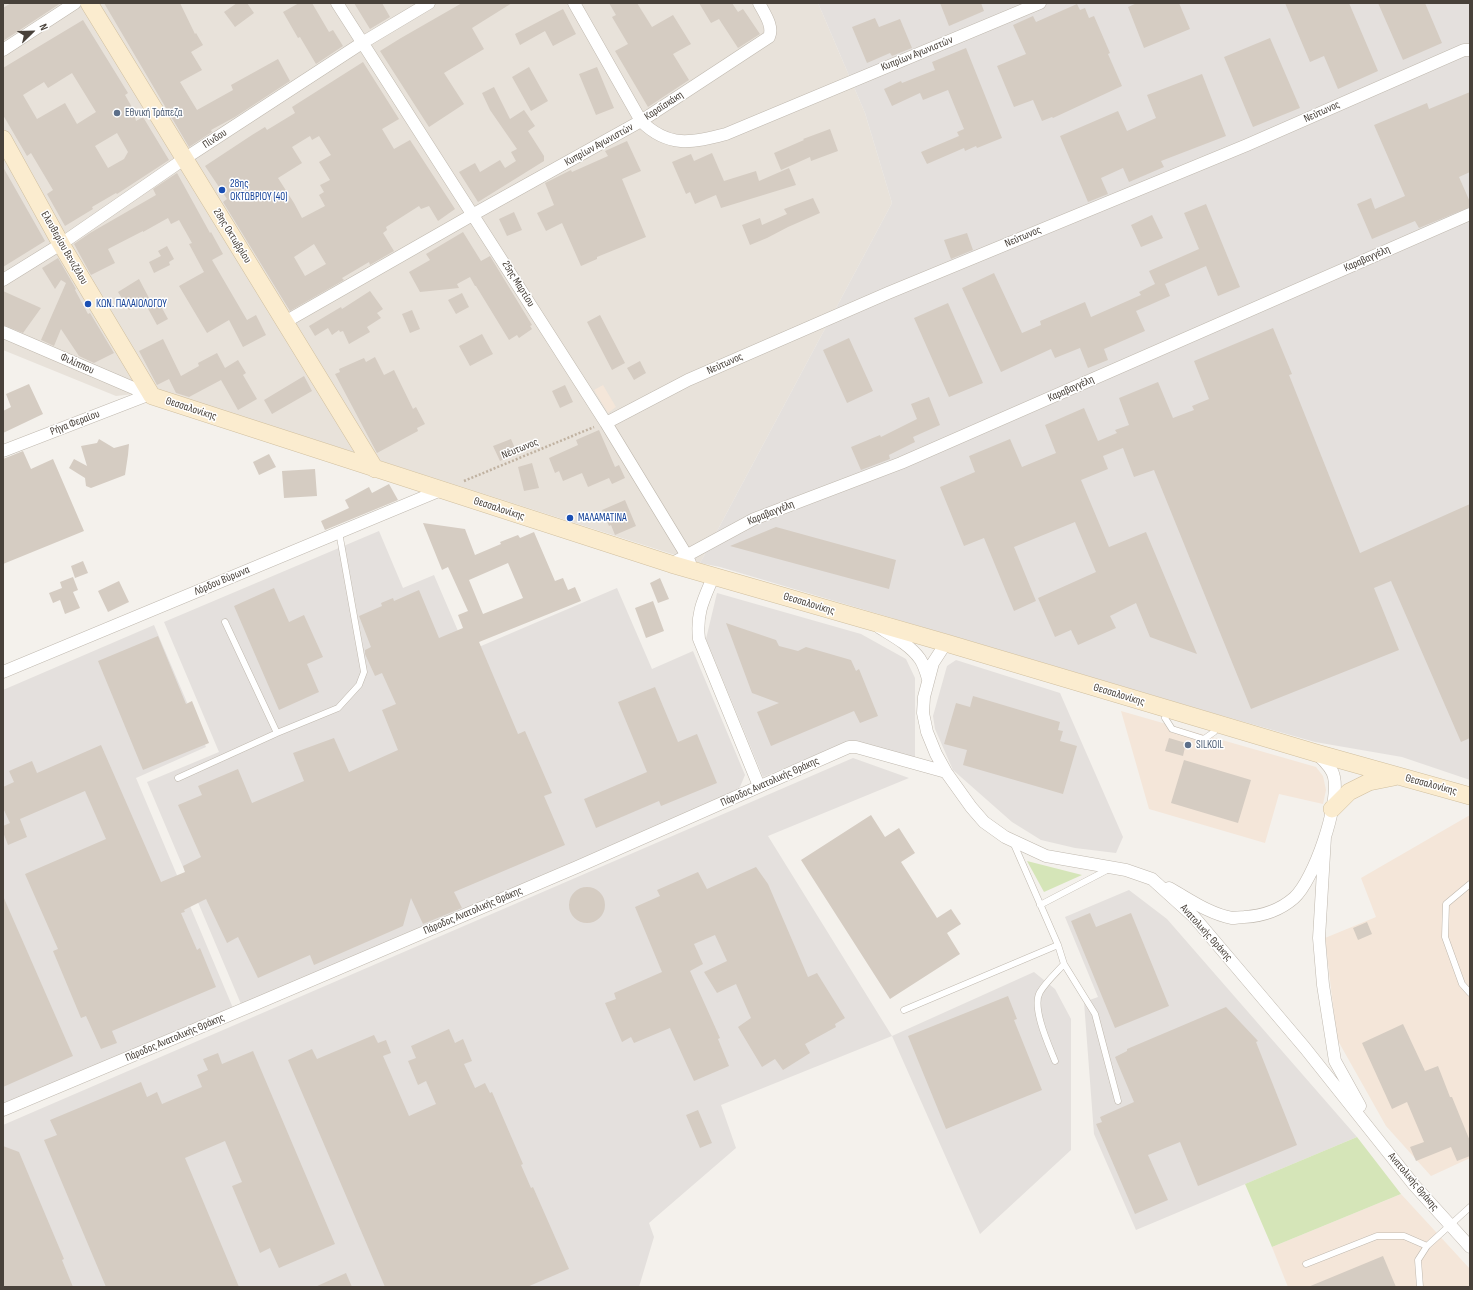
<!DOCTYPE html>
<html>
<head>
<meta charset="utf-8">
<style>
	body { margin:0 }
	#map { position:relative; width:1473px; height:1290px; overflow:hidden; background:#f4f1ec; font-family:"Sofia Sans Condensed",sans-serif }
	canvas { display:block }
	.frame { position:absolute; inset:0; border:4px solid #48413a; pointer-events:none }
	.north { position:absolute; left:12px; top:12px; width:40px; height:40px; -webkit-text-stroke:3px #fff; paint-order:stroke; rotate:67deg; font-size:11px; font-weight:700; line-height:16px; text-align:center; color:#48413a }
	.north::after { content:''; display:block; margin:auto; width:14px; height:18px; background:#48413a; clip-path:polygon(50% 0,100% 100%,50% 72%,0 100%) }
</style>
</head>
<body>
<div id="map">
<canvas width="1473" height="1290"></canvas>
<div class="frame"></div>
<div class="north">N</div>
</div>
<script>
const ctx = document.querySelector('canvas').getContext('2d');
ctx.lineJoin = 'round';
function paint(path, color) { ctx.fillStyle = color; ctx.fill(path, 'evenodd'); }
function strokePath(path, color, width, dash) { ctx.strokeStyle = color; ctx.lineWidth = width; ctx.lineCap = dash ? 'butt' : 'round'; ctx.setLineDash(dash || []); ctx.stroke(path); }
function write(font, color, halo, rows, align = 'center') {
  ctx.font = font + ' "Sofia Sans Condensed",sans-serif'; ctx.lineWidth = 3; ctx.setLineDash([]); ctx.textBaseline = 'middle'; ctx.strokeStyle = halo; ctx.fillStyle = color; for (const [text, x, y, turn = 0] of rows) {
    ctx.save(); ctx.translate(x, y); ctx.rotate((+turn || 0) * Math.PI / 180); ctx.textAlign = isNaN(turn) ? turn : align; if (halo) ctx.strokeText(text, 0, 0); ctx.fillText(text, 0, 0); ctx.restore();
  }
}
paint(new Path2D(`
	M3,3H818L865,113L892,203L700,563L162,391L116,396L3,350Z`), '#e8e2da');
paint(new Path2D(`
	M603,385L616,407L608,413L594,390Z
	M1121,711L1316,767L1323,776L1326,790L1323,804L1279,794L1265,843L1149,809Z
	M1470,815V1158L1431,1176L1386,1126L1337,1039L1325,938L1376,917L1361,878Z
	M1401,1194L1470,1269V1287H1288L1272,1247Z`), '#f4e6d9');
paint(new Path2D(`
	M818,3H1470V780L1402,757L1315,742L1209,712L720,567L700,563L892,203L865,113Z
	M379,531L403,588L434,575L467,652L617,588L652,669L693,651L745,775L737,794L241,1004L147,782L219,752L164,622Z
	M717,593L861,634L906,659L915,678V758L851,741L763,777L706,639Z
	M154,625L206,747L136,778L233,1008L3,1104V690Z
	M956,660L1060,693L1123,837L1116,853L1075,848L1041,840L1012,822L953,770L935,729L933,716L947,666Z
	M853,758L909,778L768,836L892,1036L1034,972L1055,989L1071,1019V1150L980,1234L892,1036L721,1105L736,1148L649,1223L654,1237L639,1287H3V1125Z
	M1129,890L1167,919L1357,1137L1136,1230L1094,1134L1084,1002L1098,997L1065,917Z`), '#e4e0dd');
paint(new Path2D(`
	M1027,861L1082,875L1044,892Z
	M1357,1137L1401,1194L1272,1247L1245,1184Z`), '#d5e5b8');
paint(new Path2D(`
	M11,3H61L3,41V8Z
	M104,3H180L195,34L196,33L203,45L191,52L202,70L180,82L197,110L233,90L231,85L278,59L290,81L235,117L211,130L212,132L189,147Z
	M237,3H247L254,13L235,27L224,12Z
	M299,3H312L329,32L333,30L343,46L316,64L300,37L298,38L283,12Z
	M354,3H382L390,17L370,29Z
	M462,3H512L472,28L484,49L444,73L464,104L429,127L380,51L401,38Z
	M609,3H637L652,27L673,15L691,44L673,54L689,80L648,107L615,51L628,44L612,17L616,15Z
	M699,3H732L738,12L743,9L760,34L738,48L719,19L711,23Z
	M940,3H981L984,11L949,26Z
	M1137,3H1179L1190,29L1144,48L1128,7Z
	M1285,3H1349L1378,71L1338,89L1324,56L1310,62Z
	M1378,3H1425L1442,43L1403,60Z
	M1077,4L1080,10L1085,8L1089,18L1094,16L1110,53L1108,54L1122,86L1053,118L1052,117L1042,121L1033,100L1014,107L997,66L1026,54L1013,25L1033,16L1036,22Z
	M563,9L576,34L553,46L545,31L520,45L515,34Z
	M875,18L879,27L900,19L912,48L892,56L890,53L867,63L852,27Z
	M83,20L128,93L125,95L133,109L136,121L143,117L169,160L117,194L116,193L92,207L93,209L65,226L47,194L53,190L31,153L27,156L3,115V68ZM72,73L96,112L77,124L65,103L37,119L23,95L44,82L48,88ZM117,133L128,152L124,159L108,168L95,146Z
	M1270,38L1300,108L1253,127L1224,57Z
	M966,48L1002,138L977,148L976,146L965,151L964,148L927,164L921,152L959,136L957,132L964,129L948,90L923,100L920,93L892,106L884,89L901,81L902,83L935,70L932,62Z
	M363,62L399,119L382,129L394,149L410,140L455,209L438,221L429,206L421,209L419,206L386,227L387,230L383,233L394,251L370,265L369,262L342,278L344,280L290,311L223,202L227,199L205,166L252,135L265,127L267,130L295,113L292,107ZM310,136L312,140L319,136L331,155L319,162L330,180L320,185L324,192L319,195L325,206L302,218L294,203L278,178L302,163L292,147ZM314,244L326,264L305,276L294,257Z
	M529,67L548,101L531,111L512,77Z
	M597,67L614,108L596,115L579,74Z
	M1202,74L1226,136L1161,161L1164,167L1129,182L1123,168L1101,178L1108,194L1088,202L1060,136L1118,111L1127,131L1156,118L1147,95Z
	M494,87L510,119L524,110L535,126L528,131L544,156V161L478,202L459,172L475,163L480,172L500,160L505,168L516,161L511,152L517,149L490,110L482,93Z
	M1470,92V172L1459,177L1470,202V207L1419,228L1415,221L1372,239L1357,204L1371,198L1375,209L1405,196L1374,125L1427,103L1429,109Z
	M830,129L838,151L811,161L810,157L781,170L774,153L804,140L803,139Z
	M627,141L641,171L622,179L646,237L597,257V259L581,266L562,223L546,231L537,213L554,205L545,183L571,170L572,172L608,156L605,151Z
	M712,153L724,181L756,171L759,181L789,168L796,185L721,208L716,195L695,204L690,192L686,194L672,162L691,154L694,161Z
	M3,167L45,241L3,267Z
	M177,173L210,233L211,232L223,254L212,260L247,320L256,315L266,335L243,347L229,320L207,333L179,286L204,272L189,244L192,243L179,220L171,224L168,218L143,232V231L108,249L115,263L91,275L74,244L90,233L156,195L153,189Z
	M813,198L820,213L788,227L767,238L750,245L742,225L760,218L762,225L787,214L784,209Z
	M1206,204L1240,287L1218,296L1206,266L1165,284L1170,296L1136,311L1145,331L1104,349L1108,360L1088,368L1080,348L1055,358L1051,349L1001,372L962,288L994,273L1022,333L1041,325L1040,321L1085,302L1091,317L1141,295L1139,292L1155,284L1149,271L1199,249L1184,213Z
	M514,212L522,230L507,236L499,219Z
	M1152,215L1163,238L1141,247L1131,225Z
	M463,232L481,261L490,256L532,325L530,326L532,329L519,338L517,335L509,340L476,286H477H475L470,277L457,284L459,288L420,292L409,272L430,260L426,254Z
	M967,233L973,250L951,259L944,240Z
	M167,246L174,259L169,262L170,265L154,273L149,262L161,256L158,251Z
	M58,258L76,289L75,290L88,314L90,313L114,353L94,363L79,356L61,329L54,346L41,340L66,283L61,280L55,289L42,268Z
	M139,279L149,298L129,310L118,292Z
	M3,291L41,308L23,333L3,325Z
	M370,291L383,309L377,313L381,318L367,327L370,332L349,344L343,331L340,332L339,330L332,335L328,328L315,336L309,326L341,307L342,309Z
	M462,293L469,307L456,314L448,300Z
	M157,299L168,319L157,325L146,305Z
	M948,303L983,383L949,397L914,318Z
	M412,310L420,329L410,333L402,314Z
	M600,315L625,363L612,370L587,322Z
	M1273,328L1292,374L1289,375L1360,553L1470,504V738L1461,742L1391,581L1374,588L1399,650L1251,709L1154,470L1134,477L1123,448L1103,456L1108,469L1081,480L1109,547L1146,532L1197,654L1150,637L1136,603L1110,616L1116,628L1078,645L1071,630L1055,637L1038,598L1096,572L1075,522L1014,547L1036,601L1014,611L984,538L964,546L940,487L975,472L969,456L1010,439L1022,467L1056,453L1045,425L1084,408L1098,441L1117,433L1115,430L1129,425L1119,398L1158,382L1173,418L1194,410L1192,406L1209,399L1194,361Z
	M482,334L493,354L470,366L459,346Z
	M849,338L873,391L847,403L823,350Z
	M163,339L181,376L199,366L198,363L217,353L225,368L238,360L246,373L243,375L257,399L238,410L221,380L189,397L176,393L169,379L157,385L139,351Z
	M375,357L384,375L394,370L413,409L416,407L425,424L417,428L418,431L377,453L335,374L340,372L339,369L364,358L366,362Z
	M640,361L646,373L634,380L627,368Z
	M304,376L312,391L272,414L264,400Z
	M29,384L43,414L3,433V411L11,407L6,394Z
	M565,385L573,402L560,408L552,391Z
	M929,397L940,425L913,437L915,442L889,455L890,459L861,470L851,447L880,435L881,437L917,419L911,404Z
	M599,430L615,467L619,465L625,478L612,484L609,478L588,487L582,473L563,481L559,471L555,473L549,458L578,445L576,440Z
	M99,439L114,448L129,444L128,455L125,475L91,488L86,486L85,478L69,468L74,459L87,466L81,446L97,443Z
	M511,439L517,453L500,461L493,446Z
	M23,451L31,469L53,459L84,531L3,564V459Z
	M269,454L276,467L259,475L253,462Z
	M532,463L539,488L524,491L518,467Z
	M315,469L317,496L284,498L282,471Z
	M389,484L398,500L325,530L321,521L349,508L345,500L369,487L372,493Z
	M625,500L636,526L615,535L611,525L609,526L602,510Z
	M423,523L465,529L475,555L501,544L500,542L518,535L520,538L534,532L555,581L563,578L568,590L575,587L581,601L479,642L518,734L525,731L552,793L544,796L565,845L454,892L462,908L423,924L411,898L403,926L314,965L310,955L258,978L238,937L227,943L206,899L184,910L185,912L181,913L197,950L200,948L216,987L112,1031L117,1043L101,1049L86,1016L81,1018L53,951L58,949L25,874L106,839L85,791L20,819L27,837L8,845L3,832V826L10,823L3,808V787L14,782L9,771L32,761L37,773L101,745L161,882L185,872L183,866L201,857L178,805L202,795L198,786L238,769L252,803L304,781L293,753L334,738L349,772L398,750L382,710L396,704L382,673L375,676L365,654V650L371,647L359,616L382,606L381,603L393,598L394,601L419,590L439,638L463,628L458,615L468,611L448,567L442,570ZM508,563L523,598L483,614L469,580Z
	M776,527L896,560L889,589L730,546Z
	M83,561L88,573L75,578L71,566Z
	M73,577L78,590L73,592L80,608L65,614L60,600L53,603L49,593L62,588L60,582Z
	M660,578L669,599L658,603L650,583Z
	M119,581L129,602L108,612L98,591Z
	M274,588L289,622L304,615L323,657L307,664L319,692L279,710L234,606Z
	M653,601L664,631L646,638L635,608Z
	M726,623L776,640L779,646L798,651L806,647L851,660L856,671L859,669L878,716L860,723L854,711L771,746L757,712L779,703L752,693Z
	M158,636L186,704L192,701L209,743L143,770L98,661Z
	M655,687L678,742L697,734L717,783L661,806L659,801L596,828L584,799L647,772L618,702Z
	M973,696L1060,722L1058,730L1063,731L1060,741L1077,746L1063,794L963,765L967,750L944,744L956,703L970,707Z
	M1169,738L1186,743L1183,756L1165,751Z
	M1184,760L1251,780L1238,823L1171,803Z
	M871,815L885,837L899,828L915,853L901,862L937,918L951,909L961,924L947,933L960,954L890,999L801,860Z
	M756,867L768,884L808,977L817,973L845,1018L835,1024L836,1027L805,1044L810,1053L783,1070L775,1059L762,1067L738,1027L751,1018L736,984L717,993L704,972L727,961L715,935L694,944L703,964L690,971L720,1038L718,1039L729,1066L694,1081L670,1028L634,1043L631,1037L622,1042L605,1003L616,999L614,993L662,972L635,907L660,896L657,890L698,872L707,889Z
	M569 905a18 18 0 1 1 36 0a18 18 0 1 1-36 0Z
	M3,896L73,1056L3,1087Z
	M1090,913L1096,927L1131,913L1169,1006L1115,1028L1071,921Z
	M1367,922L1372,934L1358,940L1353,928Z
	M1008,996L1017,1019L1014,1020L1042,1090L946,1129L908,1036Z
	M1226,1007L1258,1041L1256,1042L1297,1145L1198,1186L1180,1142L1148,1155L1168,1200L1135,1214L1096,1124L1102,1122L1100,1117L1134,1102L1115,1057L1127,1051V1049Z
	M1403,1024L1425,1071L1438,1066L1450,1097H1452L1470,1141V1156L1457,1161L1451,1147L1416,1161L1410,1147L1424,1142L1407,1102L1392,1109L1362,1043Z
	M449,1029L455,1043L463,1039L472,1061L464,1064L475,1088L485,1083L490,1093L492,1092L523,1164L521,1165L531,1188L533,1187L569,1269L527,1287H385L288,1060L312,1049L317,1059L374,1035L378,1043L386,1040L391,1053L383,1056L409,1116L436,1104L426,1081L418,1085L408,1061L416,1058L411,1046Z
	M253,1051L335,1244L279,1268L270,1248L260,1253L232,1186L242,1182L225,1141L185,1158L239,1287H106L44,1140L57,1135L50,1120L141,1082L147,1097L157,1092L162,1104L202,1087L197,1075L208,1070L203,1059L218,1053L222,1064Z
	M698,1110L712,1143L700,1148L686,1115Z
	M3,1146L19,1152L64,1259L62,1260L73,1287H3Z
	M1383,1256L1396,1287H1308Z
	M346,1273L352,1287H315Z`), '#d5ccc2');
const lane = new Path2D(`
	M225,622L277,733
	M1165,718L1172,729L1204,739L1214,732
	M178,778L277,733L338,708L359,685L364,672L339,532
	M1013,842L1058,945L1064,964L1095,1014L1118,1101
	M1470,884L1446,904L1445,937L1462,984L1470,993
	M1040,905L1109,869
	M904,1010L1058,945
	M1055,1061C1049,1046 1031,1007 1040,992C1046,982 1056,973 1064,964
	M1306,1264L1377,1236H1404L1427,1246
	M1420,1287L1418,1260L1427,1246L1470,1207`);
const street = new Path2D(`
	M337,3L606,423L687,556L690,563
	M574,3L641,121L769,37C774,26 764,13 759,3
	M3,50L75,3
	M3,280L61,244L184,159L362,43L429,3
	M285,322L474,214L641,121C668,148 692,143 726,134L1040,3
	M3,332L152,396
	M606,423L688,380L888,293L1247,145L1464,50H1470
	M3,451L148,395
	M671,564L754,519L901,463L1470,214
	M714,575C704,599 696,612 699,639L759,786
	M880,628C893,636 910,645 920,659C924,665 926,672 928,679
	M946,643L933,663L924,697L923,713L927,732L936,754L946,772L971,807L984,822L1005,837L1046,856L1126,870L1152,879L1194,917L1305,1048L1414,1185L1470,1247
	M3,672L441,490
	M1325,837L1319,938L1323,985L1335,1061L1360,1106
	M1169,888C1189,899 1209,914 1232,918C1236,918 1240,917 1244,917C1263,916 1279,911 1294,898C1314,880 1340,804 1334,777C1332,767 1323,760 1316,753
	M3,1110L258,1003L577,867L849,747H856L946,772`);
const secondary = new Path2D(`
	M89,3L375,469
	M3,139L61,244L152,396L671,564L946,643L1316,753L1470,796
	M1332,809L1349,792L1369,782L1394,777`);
strokePath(lane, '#bfb8ae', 7);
strokePath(street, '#bfb8ae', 13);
strokePath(secondary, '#d0bf9f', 18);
strokePath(new Path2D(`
	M464,481L594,427`), '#c0b2a1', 2.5, [2, 2]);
strokePath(lane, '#fff', 6);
strokePath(street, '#fff', 12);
strokePath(secondary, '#fbeccf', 17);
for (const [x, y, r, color] of [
	[117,113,4,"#5c6f8a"],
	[222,190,4,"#1a4fb4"],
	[88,304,4,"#1a4fb4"],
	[570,518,4,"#1a4fb4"],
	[1188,745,4,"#5c6f8a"]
]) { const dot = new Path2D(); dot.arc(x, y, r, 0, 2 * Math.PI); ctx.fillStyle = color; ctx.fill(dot); strokePath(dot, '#fff', 1.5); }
write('11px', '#48413a', '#fff', [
	["Κυπρίων Αγωνιστών",917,54,-22],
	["Καραϊσκάκη",664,106,-33],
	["Νεύτωνος",1322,112,-24],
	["Πίνδου",215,139,-33],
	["Κυπρίων Αγωνιστών",599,145,-29],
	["28ης Οκτωβρίου",232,236,58],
	["Νεύτωνος",1023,237,-23],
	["Ελευθερίου Βενιζέλου",64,248,60],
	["Καραβαγγέλη",1367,259,-24],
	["25ης Μαρτίου",518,284,58],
	["Φιλίππου",77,364,24],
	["Νεύτωνος",725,364,-24],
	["Καραβαγγέλη",1071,389,-24],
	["Θεσσαλονίκης",191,409,18],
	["Ρήγα Φεραίου",75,423,-21],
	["Νέυτωνος",520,449,-22],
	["Θεσσαλονίκης",499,509,18],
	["Καραβαγγέλη",771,513,-22],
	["Λόρδου Βύρωνα",222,581,-23],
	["Θεσσαλονίκης",809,604,17],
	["Θεσσαλονίκης",1119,695,17],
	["Πάροδος Ανατολικής Θράκης",770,782,-24],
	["Θεσσαλονίκης",1431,785,15],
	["Πάροδος Ανατολικής Θράκης",473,911,-23],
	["Ανατολικής Θράκης",1206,933,48],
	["Πάροδος Ανατολικής Θράκης",175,1038,-23],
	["Ανατολικής Θράκης",1413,1182,50]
]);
write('11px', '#4e5e75', '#fff', [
	["Εθνική Τράπεζα",125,113],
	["SILKOIL",1196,745]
], 'left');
write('11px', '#164399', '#fff', [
	["28ης",230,184],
	["ΟΚΤΩΒΡΙΟΥ (40)",230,197],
	["ΚΩΝ. ΠΑΛΑΙΟΛΟΓΟΥ",96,304],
	["ΜΑΛΑΜΑΤΙΝΑ",578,518]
], 'left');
</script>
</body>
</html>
